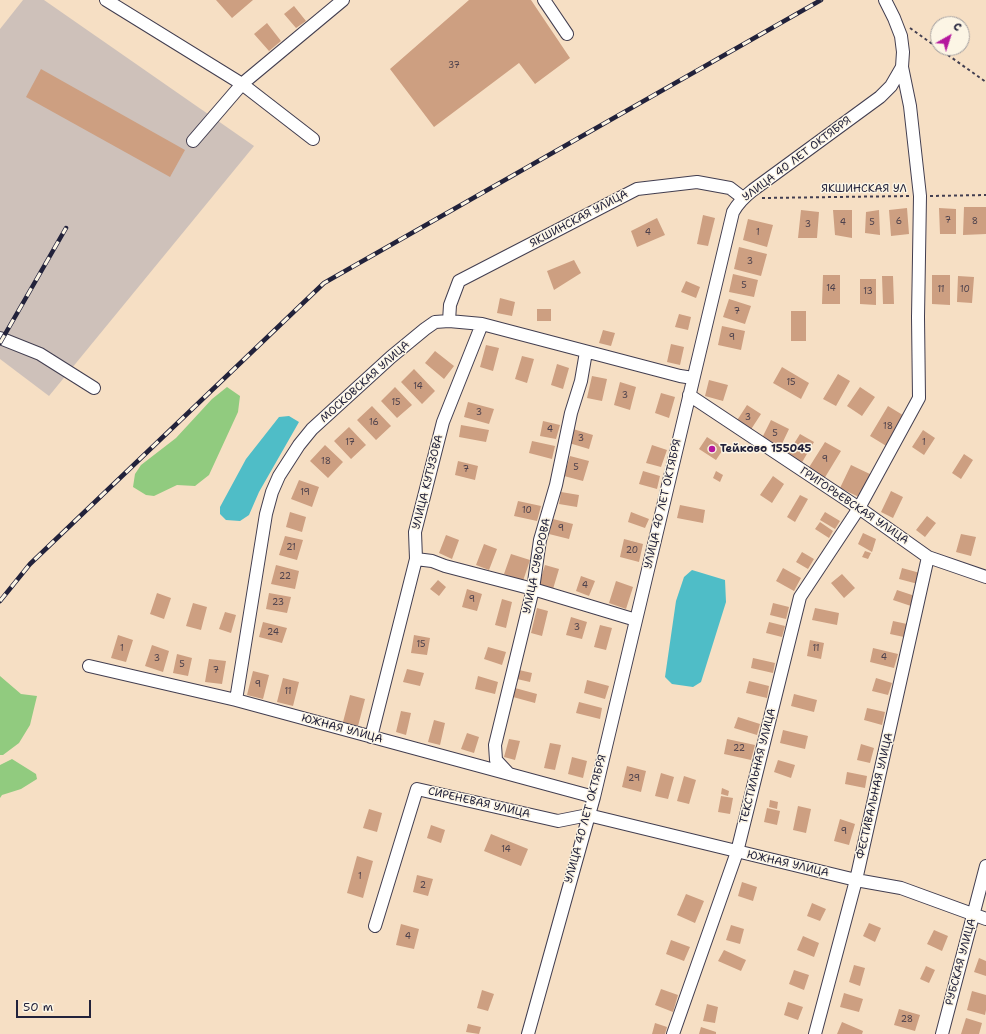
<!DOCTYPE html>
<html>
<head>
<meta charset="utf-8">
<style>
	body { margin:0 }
	#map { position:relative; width:986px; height:1034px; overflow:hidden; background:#f6dfc4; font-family:"Shantell Sans",sans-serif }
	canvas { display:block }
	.north { position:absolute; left:930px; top:16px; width:40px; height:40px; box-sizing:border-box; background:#fcf5e5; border:1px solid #a5a1a1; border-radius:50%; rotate:39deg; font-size:11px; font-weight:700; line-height:16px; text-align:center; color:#22223b }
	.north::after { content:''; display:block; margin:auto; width:14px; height:18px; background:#b5179e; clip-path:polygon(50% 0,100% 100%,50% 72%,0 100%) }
	.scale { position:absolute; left:16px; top:1000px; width:75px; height:18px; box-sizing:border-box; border:2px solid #22223b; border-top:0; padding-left:5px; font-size:12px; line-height:14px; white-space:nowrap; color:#22223b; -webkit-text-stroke:3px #fcf5e5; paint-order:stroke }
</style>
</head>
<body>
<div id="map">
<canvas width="986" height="1034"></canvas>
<div class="north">С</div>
<div class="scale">50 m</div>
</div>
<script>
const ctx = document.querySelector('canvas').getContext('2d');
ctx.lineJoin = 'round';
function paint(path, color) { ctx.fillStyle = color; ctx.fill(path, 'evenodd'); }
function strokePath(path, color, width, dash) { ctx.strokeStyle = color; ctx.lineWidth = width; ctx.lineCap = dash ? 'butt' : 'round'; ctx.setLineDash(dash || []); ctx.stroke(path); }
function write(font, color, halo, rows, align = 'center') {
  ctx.font = font + ' "Shantell Sans",sans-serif'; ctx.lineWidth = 3; ctx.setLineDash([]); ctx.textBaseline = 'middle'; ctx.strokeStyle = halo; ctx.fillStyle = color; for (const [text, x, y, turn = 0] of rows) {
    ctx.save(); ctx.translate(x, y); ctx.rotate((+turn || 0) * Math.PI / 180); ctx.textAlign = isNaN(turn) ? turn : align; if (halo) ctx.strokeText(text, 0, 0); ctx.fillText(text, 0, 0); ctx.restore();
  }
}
paint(new Path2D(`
	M23,0H44L254,146L49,396L0,359V29Z`), '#cec1ba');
paint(new Path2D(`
	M227,387L240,396L238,412L209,475L195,486L177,485L154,496L146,495L133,487L135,474L141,465L176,438L212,399Z
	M0,676L21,694L37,696L30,725L19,743L3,755H0Z
	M12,759L36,774L37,779L21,789L2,795L0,798V765Z`), '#91cb7f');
paint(new Path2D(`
	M289,416L299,422L259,492L249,515L240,521L226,520L220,514V507L246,459L279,417Z
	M692,570L725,580L726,602L701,682L693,687L672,684L665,677L676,601L684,577Z`), '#4fbdc7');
paint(new Path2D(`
	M216,0H253L232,18Z
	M469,0H531L570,58L535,84L519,63L434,127L390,69Z
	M294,6L306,21L296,28L284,14Z
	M267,23L281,41L269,51L254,34Z
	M41,69L185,150L170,177L26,97Z
	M964,207H986V234L963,235Z
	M907,208L909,234L891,236L889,210Z
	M939,208L956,209V234H940Z
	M801,210L819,212L817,238H798Z
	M833,210H852V238L835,235Z
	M879,210L880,235L865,233L866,212Z
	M703,215L715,218L708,246L697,244Z
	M657,218L665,235L637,247L631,231Z
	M748,219L773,225L767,247L743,240Z
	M739,247L767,254L761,276L734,269Z
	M574,260L581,273L554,290L547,271Z
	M733,274L758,280L754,297L729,292Z
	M823,275H840V304H822Z
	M932,275H950V305L932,304Z
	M882,276H893L894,304H883Z
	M958,276L974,277L972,303L957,302Z
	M860,279H876V305L860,304Z
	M686,281L700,287L696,298L681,292Z
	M500,298L515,302L512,316L497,313Z
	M729,299L751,306L745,324L723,317Z
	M537,309H551V321H537Z
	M791,311H806V341H791Z
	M679,314L691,317L688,330L675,327Z
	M722,326L745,331L741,350L718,345Z
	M603,330L615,333L611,346L599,343Z
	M671,344L684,347L680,365L667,362Z
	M486,345L499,348L493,371L480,367Z
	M435,351L454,366L444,379L425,363Z
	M522,356L534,359L527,383L515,379Z
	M557,364L569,368L563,389L551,385Z
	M782,367L809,383L801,399L773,383Z
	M414,369L435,391L422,404L401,382Z
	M838,374L850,381L836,406L823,399Z
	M592,376L607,379L602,401L587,398Z
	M709,380L728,385L723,401L705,396Z
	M620,382L636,387L630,410L614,405Z
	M395,387L412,405L397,418L381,401Z
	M860,387L875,397L862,416L847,406Z
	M661,393L675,397L669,418L655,413Z
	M468,402L494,409L489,424L464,417Z
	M747,405L761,414L750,431L736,422Z
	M372,406L391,426L376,440L357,420Z
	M888,406L906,417L888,447L870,436Z
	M771,420L789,429L780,448L761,440Z
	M543,421L560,425L556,439L540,436Z
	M461,425L489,430L486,442L459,437Z
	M349,427L366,445L351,459L334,441Z
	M573,429L593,435L589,449L569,443Z
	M923,430L935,438L924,455L912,447Z
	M800,434L814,442L801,464L787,455Z
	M707,437L724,448L716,460L699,449Z
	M532,441L555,446L552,459L529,453Z
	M825,442L841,451L824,479L808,469Z
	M325,445L343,462L328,478L310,461Z
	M652,445L667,450L661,467L646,463Z
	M964,454L973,460L961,479L952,473Z
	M570,456L589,461L583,481L564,476Z
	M458,461L478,466L475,480L455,475Z
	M851,465L872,475L861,498L840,488Z
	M643,471L660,476L657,489L639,484Z
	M716,471L723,475L720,482L713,478Z
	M773,476L784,484L772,503L760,495Z
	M299,480L319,487L312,507L291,499Z
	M891,491L903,497L893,518L881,512Z
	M561,492L579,495L577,507L559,504Z
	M800,495L808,499L795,522L787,517Z
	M518,501L541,506L537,521L514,516Z
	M680,505L705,510L703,523L677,518Z
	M290,512L306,517L302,532L286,527Z
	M631,512L649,519L645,528L628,522Z
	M825,512L840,521L835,529L820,520Z
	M927,516L936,523L925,537L916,530Z
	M553,519L573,524L569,539L549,534Z
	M820,522L833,531L829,538L815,529Z
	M863,533L876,539L872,552L858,544Z
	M961,534L976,537L971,556L956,552Z
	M446,535L459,540L452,559L439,553Z
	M285,536L303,540L297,560L279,555Z
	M624,539L643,544L639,562L620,557Z
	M484,544L497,549L489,570L476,565Z
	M865,551L871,553L868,559L862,557Z
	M802,552L814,559L808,569L796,562Z
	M511,554L530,560L523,581L504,574Z
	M276,565L299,571L295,589L271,584Z
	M545,565L559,569L553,589L539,584Z
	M783,568L801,578L794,591L776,581Z
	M902,568L920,573L918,584L899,579Z
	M842,574L855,588L844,598L831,583Z
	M581,576L595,581L589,596L576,591Z
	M438,580L446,587L439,596L430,589Z
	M616,581L633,587L626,609L609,603Z
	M467,589L482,594L477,611L462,607Z
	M897,590L915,596L911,606L893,600Z
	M157,593L171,598L164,619L150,614Z
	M269,593L291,597L287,613L266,609Z
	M502,599L512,602L506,628L495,625Z
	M193,603L207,607L201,630L186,626Z
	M773,603L789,607L786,619L770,615Z
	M537,608L548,611L542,636L531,633Z
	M815,608L839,613L837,625L812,620Z
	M225,612L236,615L231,633L219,629Z
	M571,617L587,622L582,639L566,635Z
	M893,621L907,624L904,637L890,634Z
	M263,622L287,628L282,643L259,637Z
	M769,622L785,626L782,637L766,633Z
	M600,625L612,628L606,650L594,647Z
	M118,635L133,640L126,662L111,658Z
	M414,635L430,638L427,655L411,653Z
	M810,640L824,643L821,659L807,656Z
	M152,645L169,651L163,672L145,666Z
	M488,647L506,652L502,665L484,659Z
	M873,648L898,654L894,668L870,662Z
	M177,654L192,658L188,676L173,673Z
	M753,658L775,663L773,673L751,668Z
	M209,659L226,661L222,684L205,682Z
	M407,669L424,673L420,686L403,682Z
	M519,670L532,673L530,682L517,679Z
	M253,671L269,675L263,699L247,695Z
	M478,676L498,682L495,694L475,689Z
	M283,678L299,682L293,706L277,702Z
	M876,678L892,683L888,695L872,691Z
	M587,680L609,686L605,699L584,693Z
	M749,681L769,686L767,698L746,693Z
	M515,688L537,694L535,703L513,697Z
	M794,694L817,700L814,712L791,706Z
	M350,695L365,699L358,726L343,722Z
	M579,702L602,708L600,719L576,713Z
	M867,708L885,712L882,725L864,720Z
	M401,711L411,713L406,735L396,732Z
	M738,717L760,724L757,735L734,728Z
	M434,720L445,723L440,745L428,742Z
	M783,730L808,736L805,749L780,743Z
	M467,733L479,737L474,753L461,749Z
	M509,739L520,741L515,760L504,757Z
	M727,739L755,745L751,760L724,754Z
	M550,743L561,745L555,770L544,768Z
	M861,744L874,748L870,763L857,760Z
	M572,757L587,761L583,778L568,774Z
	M778,760L795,765L791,778L774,772Z
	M627,766L646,771L641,792L622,787Z
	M847,772L867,776L865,788L845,784Z
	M661,773L674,777L668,799L655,796Z
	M684,776L696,780L689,804L677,801Z
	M722,788L729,791L728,796L721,794Z
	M721,796L733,798L730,814L718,812Z
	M770,800L778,802L777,809L769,807Z
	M798,806L811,809L806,833L793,830Z
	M767,808L780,811L777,825L764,822Z
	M369,809L382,813L377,832L363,828Z
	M840,819L855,824L849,845L834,841Z
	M431,825L445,830L441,843L427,838Z
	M491,834L528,849L521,866L484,851Z
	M357,856L373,861L363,898L347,893Z
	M417,875L433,879L428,896L413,892Z
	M742,882L757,887L753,901L738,896Z
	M686,894L704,901L695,923L677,915Z
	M812,903L826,909L820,921L807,916Z
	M869,923L881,928L875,942L863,936Z
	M401,924L419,929L414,949L396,945Z
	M731,925L744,929L740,944L726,940Z
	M934,930L948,936L942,951L927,944Z
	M803,936L819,943L814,957L797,950Z
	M671,940L690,947L684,961L666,954Z
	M724,950L746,960L741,971L718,961Z
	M979,958L986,961V976L974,972Z
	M854,965L865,968L860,986L849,982Z
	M926,966L935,970L929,983L920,979Z
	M794,970L809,975L804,990L789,984Z
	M661,989L678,995L673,1012L655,1005Z
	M482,990L494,994L488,1011L477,1008Z
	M972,991L986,995V1010L985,1015L967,1010Z
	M844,993L863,999L859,1012L840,1007Z
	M788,1002L803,1007L798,1020L784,1015Z
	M707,1004L718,1007L715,1023L703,1021Z
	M899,1009L920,1015L915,1031L894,1025Z
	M966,1018L982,1023L979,1034H961Z
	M842,1022L863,1031L862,1034H837Z
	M655,1023L667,1027L665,1034H652Z
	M468,1024L481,1027L479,1034L466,1032Z
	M701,1027L716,1032V1034H699Z`), '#cd9f81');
const minor = new Path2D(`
	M106,0L242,84L313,139
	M544,0L567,34
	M193,141L242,84L343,0
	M449,321L450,305L459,281L637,189L697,182L730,188L743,198
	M0,338L40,354L94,388
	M689,395L859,508L928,557L986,577
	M416,559L432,561L445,566L533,589L636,620
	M89,666L236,700L594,797
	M236,700L266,514L272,492L279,476L299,445L312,429L391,357L425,329L435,322L449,321L482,324L680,376L693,378
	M371,737L416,559L415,532L443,422L482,324
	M509,774L496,760L495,745L533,589L540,540L556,485L571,413L581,381L586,352
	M375,926L417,789L558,821L588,815L856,880L901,888L986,919
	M528,1034L594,797L733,212C738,203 744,197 753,190L880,97L891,86L902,67
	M673,1034L737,852L800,597L859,508L919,398L918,317L920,196L910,106L902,67L903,52L901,36L894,18L885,0
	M815,1034L856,880L928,557
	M942,1034L986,866`);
strokePath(minor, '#423e50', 14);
strokePath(new Path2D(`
	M910,28L938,48
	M938,48L986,82
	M930,196L986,195
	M762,198L910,196`), '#423e50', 2, [3, 3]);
strokePath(minor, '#fff', 12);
const rail = new Path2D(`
	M0,343L66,228
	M0,601L30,564L324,283L821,0`);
strokePath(rail, '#22223b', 4.5);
strokePath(rail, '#fcf5e5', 3, [9]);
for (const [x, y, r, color] of [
	[712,449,4,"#b5179e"]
]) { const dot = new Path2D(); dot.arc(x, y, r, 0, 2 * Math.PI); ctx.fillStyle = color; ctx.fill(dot); strokePath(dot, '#fcf5e5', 1.5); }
write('9px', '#4d414c', null, [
	["37",454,66],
	["7",948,221],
	["6",899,222],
	["8",975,222],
	["4",843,223],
	["5",872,223],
	["3",808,225],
	["4",648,233],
	["1",758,233],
	["3",750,262],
	["5",744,286],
	["14",831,289],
	["11",941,290],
	["10",965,290],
	["13",868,292],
	["7",737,312],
	["9",732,338],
	["15",791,383],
	["14",418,387],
	["3",625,396],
	["15",396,403],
	["3",479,413],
	["3",748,418],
	["16",374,423],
	["18",888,427],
	["4",550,430],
	["5",775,434],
	["3",581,439],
	["17",350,443],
	["1",924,443],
	["9",825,460],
	["18",326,462],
	["5",576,468],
	["7",466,470],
	["19",305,493],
	["10",527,511],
	["9",561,529],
	["21",291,548],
	["20",632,551],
	["22",285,577],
	["4",585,586],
	["9",472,600],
	["23",278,603],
	["3",577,628],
	["24",273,633],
	["15",421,645],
	["1",122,649],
	["11",816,649],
	["4",884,658],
	["3",157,659],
	["5",182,665],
	["7",216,671],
	["9",258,685],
	["11",288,692],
	["22",739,749],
	["29",634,779],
	["9",844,832],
	["14",506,850],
	["1",360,877],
	["2",423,886],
	["4",408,937],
	["28",907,1020]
]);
write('11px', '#22223b', '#fcf5e5', [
	["УЛИЦА 40 ЛЕТ ОКТЯБРЯ",797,159,-37],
	["ЯКШИНСКАЯ УЛ",864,189],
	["ЯКШИНСКАЯ УЛИЦА",579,219,-28],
	["МОСКОВСКАЯ УЛИЦА",365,382,-42],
	["УЛИЦА КУТУЗОВА",428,482,-76],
	["УЛИЦА 40 ЛЕТ ОКТЯБРЯ",663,504,-77],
	["ГРИГОРЬЕВСКАЯ УЛИЦА",854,506,34],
	["УЛИЦА СУВОРОВА",537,566,-78],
	["ЮЖНАЯ УЛИЦА",342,729,15],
	["ТЕКСТИЛЬНАЯ УЛИЦА",758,766,-76],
	["ФЕСТИВАЛЬНАЯ УЛИЦА",875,796,-77],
	["СИРЕНЕВАЯ УЛИЦА",479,803,13],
	["УЛИЦА 40 ЛЕТ ОКТЯБРЯ",586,819,-75],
	["ЮЖНАЯ УЛИЦА",788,864,13],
	["РУБСКАЯ УЛИЦА",961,962,-75]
]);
write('bold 11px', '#22223b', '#fcf5e5', [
	["Тейково 155045",720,449]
], 'left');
</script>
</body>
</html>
